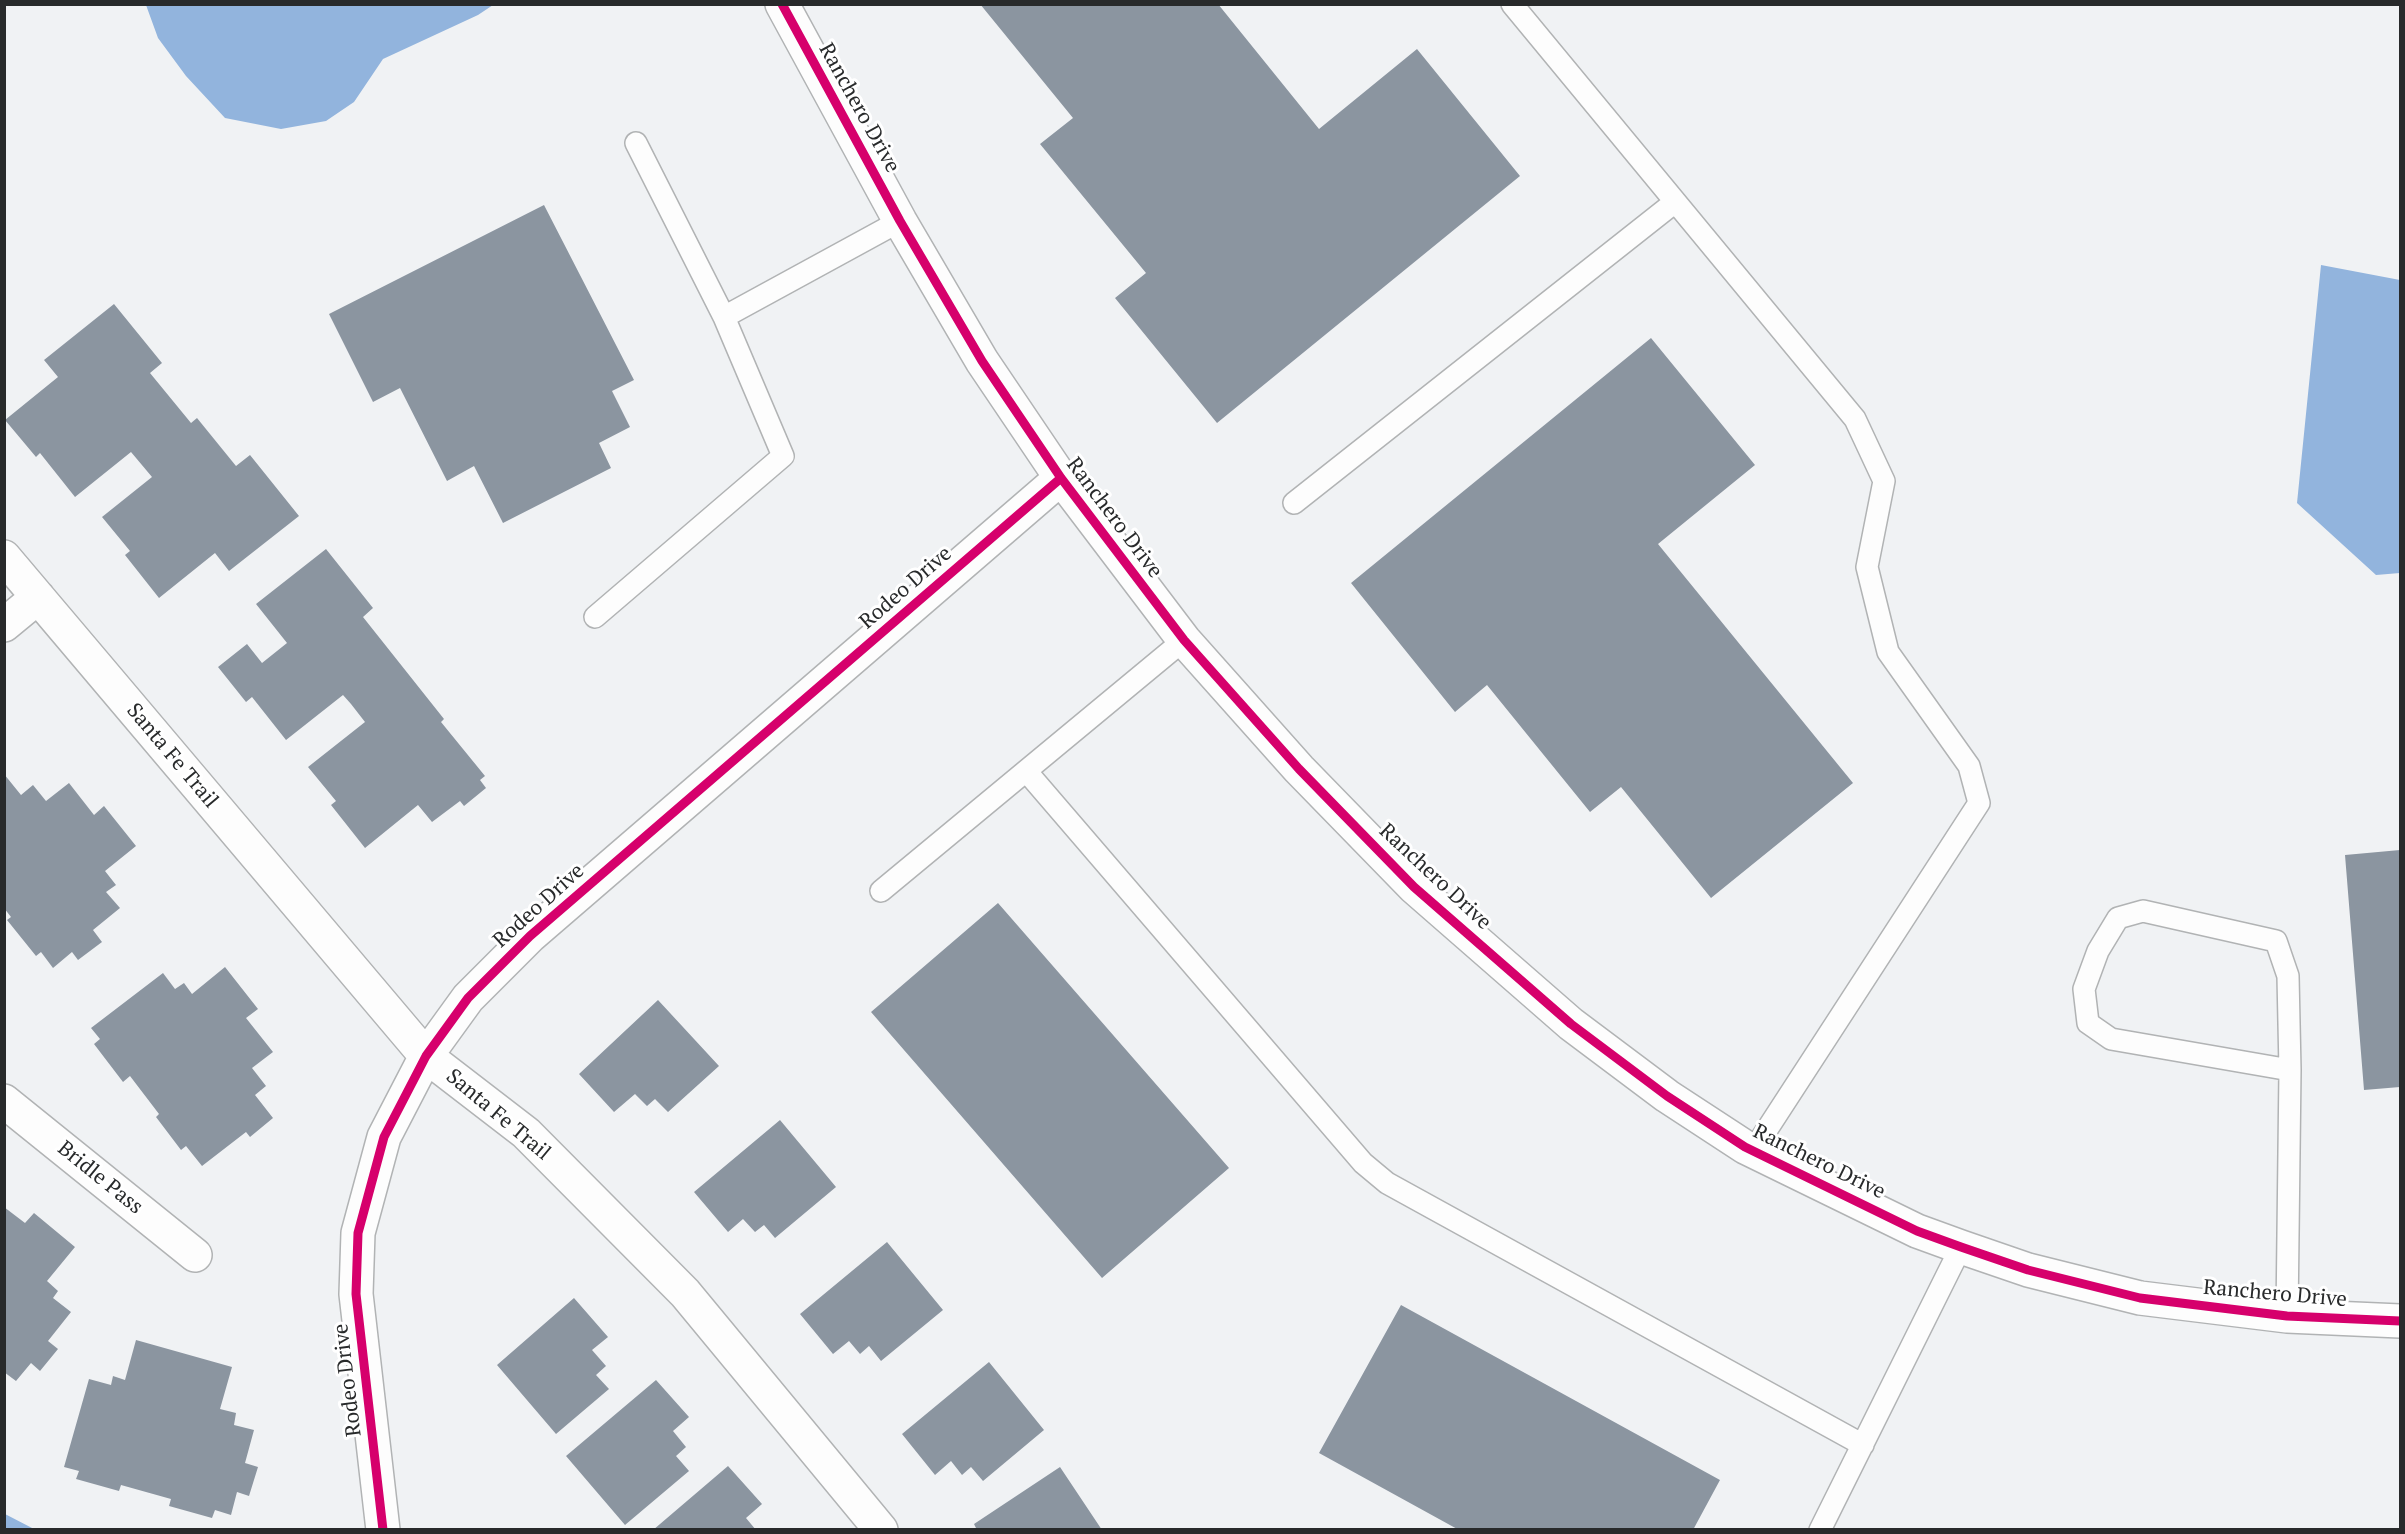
<!DOCTYPE html>
<html>
<head>
<meta charset="utf-8">
<style>
	body { margin:0 }
	#map { position:relative; width:2405px; height:1534px; overflow:hidden; background:#f0f2f4; font-family:"PT Serif",serif }
	canvas { display:block }
	.frame { position:absolute; inset:0; border:6px solid #282a2b; pointer-events:none }
</style>
</head>
<body>
<div id="map">
<canvas width="2405" height="1534"></canvas>
<div class="frame"></div>
</div>
<script>
const ctx = document.querySelector('canvas').getContext('2d');
ctx.lineJoin = 'round';
function paint(path, color) { ctx.fillStyle = color; ctx.fill(path, 'evenodd'); }
function strokePath(path, color, width, dash) { ctx.strokeStyle = color; ctx.lineWidth = width; ctx.lineCap = dash ? 'butt' : 'round'; ctx.setLineDash(dash || []); ctx.stroke(path); }
function write(font, color, halo, rows, align = 'center') {
  ctx.font = font + ' "PT Serif",serif'; ctx.lineWidth = 6; ctx.setLineDash([]); ctx.textBaseline = 'middle'; ctx.strokeStyle = halo; ctx.fillStyle = color; for (const [text, x, y, turn = 0] of rows) {
    ctx.save(); ctx.translate(x, y); ctx.rotate((+turn || 0) * Math.PI / 180); ctx.textAlign = isNaN(turn) ? turn : align; if (halo) ctx.strokeText(text, 0, 0); ctx.fillText(text, 0, 0); ctx.restore();
  }
}
paint(new Path2D(`
	M146,5V4L493,5L478,15L383,59L354,102L326,121L281,129L225,118L186,76L158,38Z
	M2321,265L2400,280V573L2376,575L2297,503Z
	M4,1514H5L34,1529H5Z`), '#92b4dd');
paint(new Path2D(`
	M980,4H1218L1319,129L1417,49L1520,176L1217,423L1115,298L1146,273L1040,144L1073,118Z
	M544,205L634,380L612,391L630,427L599,443L611,468L503,523L474,466L447,481L400,388L373,402L329,314Z
	M114,304L162,363L150,373L191,423L197,418L236,466L250,455L299,516L229,571L215,553L159,598L125,555L130,551L102,517L152,477L131,452L75,497L40,453L36,457L5,420L58,377L44,360Z
	M1651,338L1755,465L1658,544L1853,783L1711,898L1621,787L1590,812L1487,685L1455,712L1351,583Z
	M326,549L373,608L363,617L444,719L441,722L485,776L480,780L486,788L464,806L460,801L432,822L418,805L365,848L331,805L336,801L308,767L365,722L351,704L343,695L286,740L252,697L246,702L218,667L247,644L262,663L287,643L256,604Z
	M4,774L21,795L33,785L46,801L69,783L94,815L104,806L136,846L105,871L116,885L106,892L120,908L93,930L102,942L78,960L72,952L53,968L41,952L36,956L7,920L11,917L4,908Z
	M2400,850V1087L2364,1090L2345,855Z
	M998,903L1229,1168L1102,1278L871,1012Z
	M225,967L258,1009L246,1018L273,1052L252,1068L266,1086L255,1095L273,1118L250,1137L246,1132L202,1166L186,1146L181,1150L156,1117L159,1114L130,1076L123,1082L94,1044L100,1039L91,1028L163,973L175,989L184,983L192,994Z
	M658,1000L719,1066L668,1112L655,1099L647,1106L635,1094L614,1112L579,1074Z
	M780,1120L836,1187L775,1238L764,1225L755,1232L743,1219L728,1232L694,1192Z
	M4,1207L25,1223L34,1213L75,1247L47,1281L58,1291L53,1298L71,1312L48,1341L58,1349L40,1371L31,1363L16,1381L4,1372Z
	M887,1242L943,1310L881,1361L869,1346L860,1354L849,1341L833,1354L800,1314Z
	M574,1298L608,1337L592,1350L606,1366L596,1375L609,1389L556,1434L497,1365Z
	M1401,1305L1720,1480L1693,1530H1459L1319,1453Z
	M136,1340L232,1367L220,1409L236,1413L234,1425L254,1430L245,1463L258,1467L249,1496L237,1492L231,1515L215,1510L212,1518L169,1506L171,1499L121,1485L119,1491L76,1479L79,1471L64,1467L89,1379L111,1385L113,1376L125,1380Z
	M989,1362L1044,1430L983,1481L971,1467L962,1475L951,1461L935,1475L902,1434Z
	M656,1380L689,1417L673,1431L686,1447L676,1456L689,1471L625,1525L566,1456Z
	M728,1466L762,1504L746,1518L756,1530H653Z
	M1060,1467L1102,1530H977L974,1524Z`), '#8b95a0');
const lane = new Path2D(`
	M1512,4L1855,419L1884,481L1867,567L1888,652L1969,766L1979,803L1753,1151
	M636,143L724,317
	M1294,503L1675,202
	M595,617L783,456L724,317L900,221
	M1027,772L1363,1163L1387,1183L1863,1445
	M881,891L1184,640
	M2287,1316L2290,1070L2111,1039L2088,1023L2084,989L2098,951L2118,918L2143,911L2276,941L2288,976L2290,1070
	M1820,1530L1961,1247`);
const street = new Path2D(`
	M782,4L900,221L982,361L1061,478L1184,640L1299,769L1414,887L1571,1024L1667,1096L1745,1147L1917,1231L1961,1247L2028,1270L2140,1298L2287,1316L2400,1321
	M4,557L426,1056L526,1133L685,1293L881,1530
	M4,625L38,597
	M4,1101L195,1255
	M383,1530L356,1294L358,1233L384,1137L426,1056L468,998L530,936L1061,478`);
strokePath(lane, '#b1b3b4', 24);
strokePath(street, '#b1b3b4', 36);
strokePath(lane, '#fdfdfd', 21);
strokePath(street, '#fdfdfd', 33);
strokePath(new Path2D(`
	M782,4L900,221L982,361L1061,478L1184,640L1299,769L1414,887L1571,1024L1667,1096L1745,1147L1917,1231L1961,1247L2028,1270L2140,1298L2287,1316L2400,1321
	M383,1530L356,1294L358,1233L384,1137L426,1056L468,998L530,936L1061,478`), '#d6006c', 9);
write('21px', '#282a2b', '#fff', [
	["Ranchero Drive",859,108,61],
	["Ranchero Drive",1114,518,53],
	["Rodeo Drive",906,588,-41],
	["Santa Fe Trail",172,756,50],
	["Ranchero Drive",1435,877,43],
	["Rodeo Drive",539,906,-42],
	["Santa Fe Trail",498,1115,40],
	["Ranchero Drive",1819,1162,26],
	["Bridle Pass",100,1178,39],
	["Ranchero Drive",2275,1294,5],
	["Rodeo Drive",348,1380,-97]
]);
</script>
</body>
</html>
